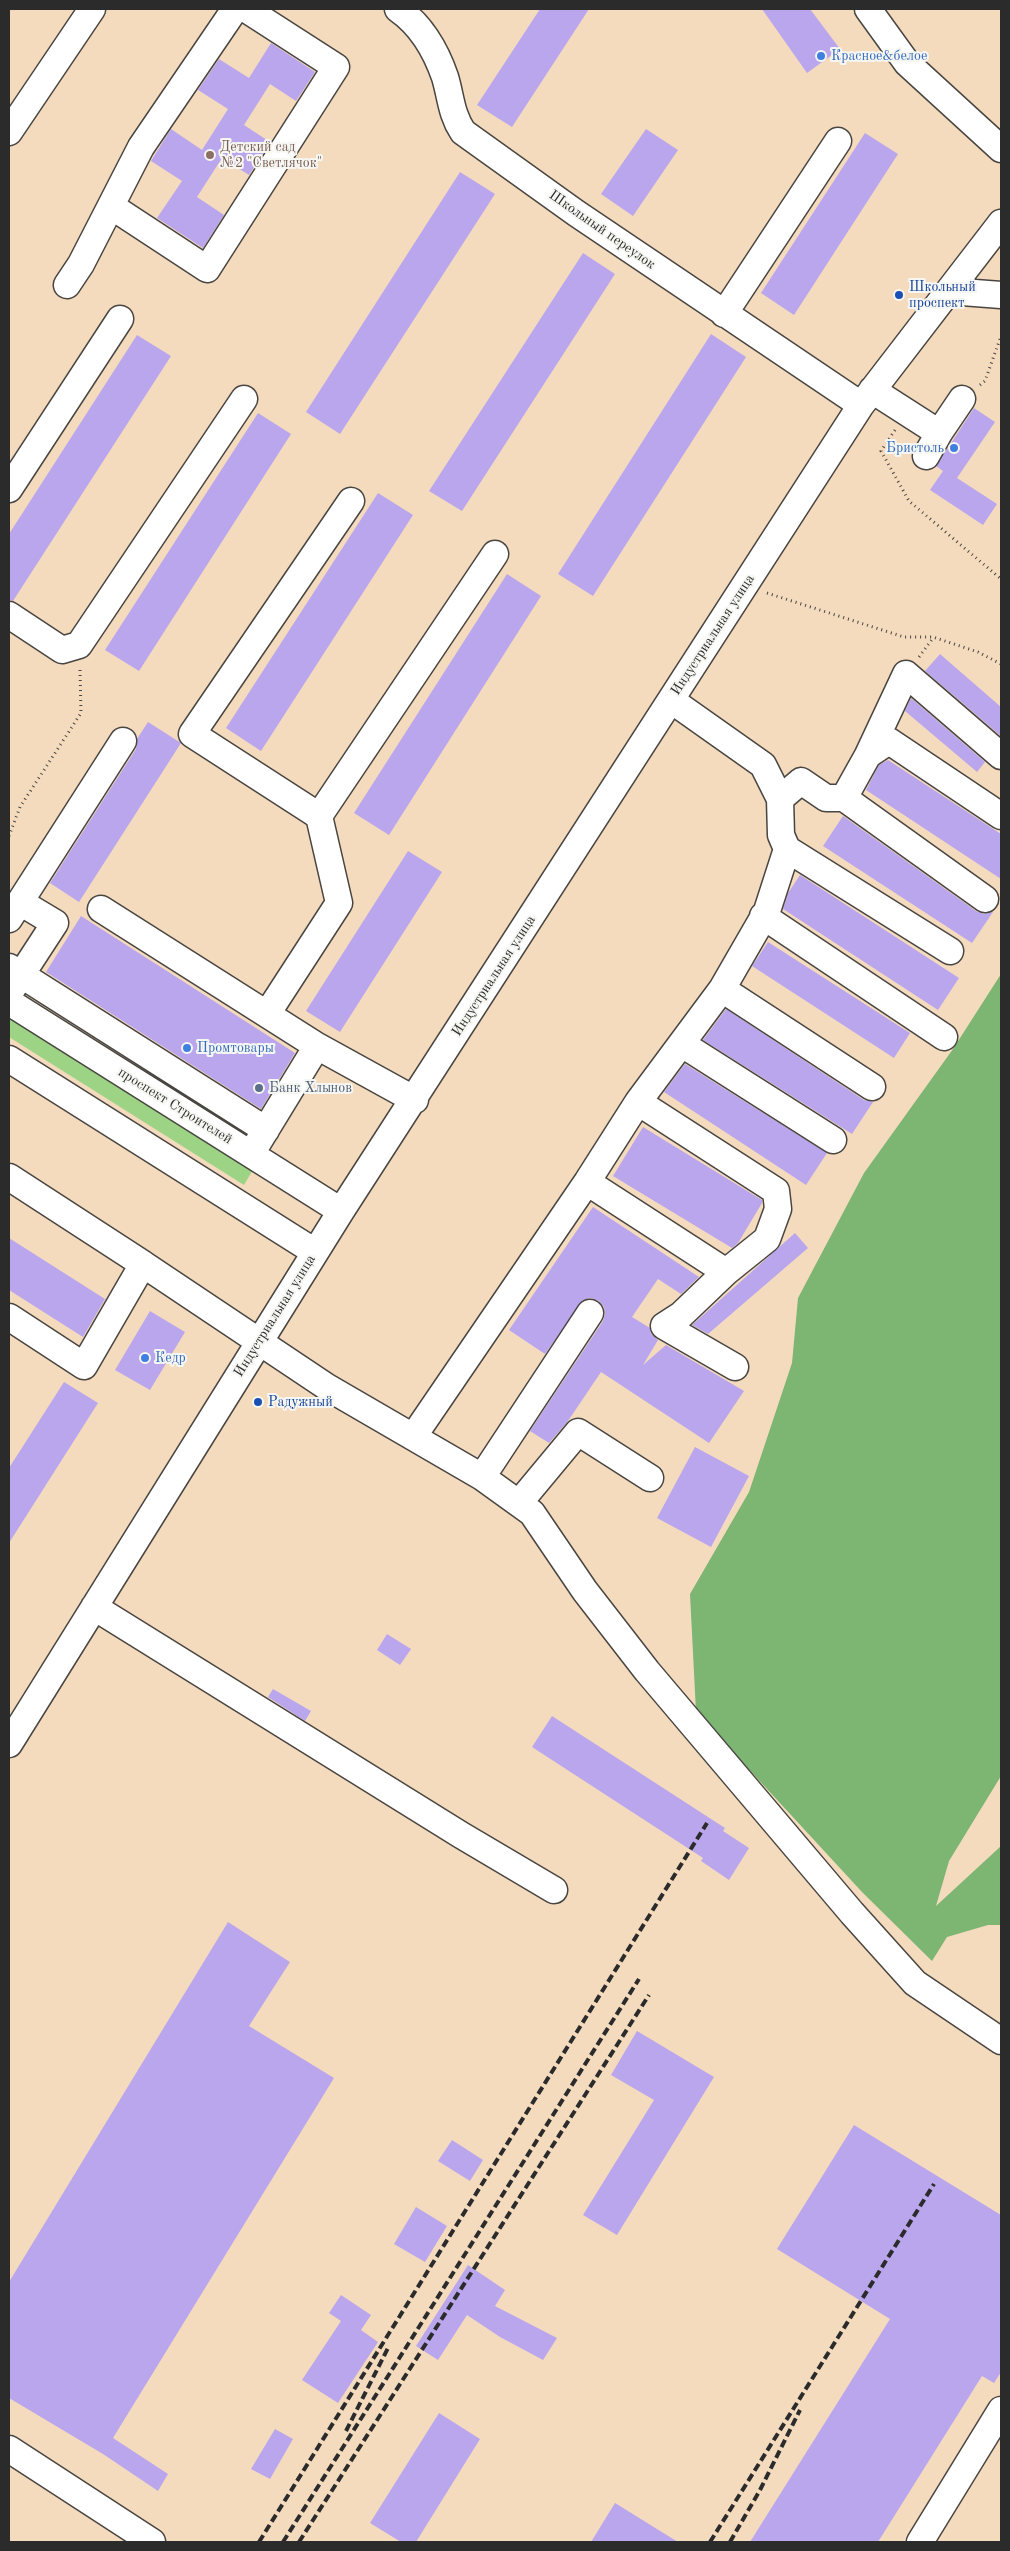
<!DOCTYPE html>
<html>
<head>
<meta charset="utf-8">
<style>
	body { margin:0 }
	#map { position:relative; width:1010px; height:2551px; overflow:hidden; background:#f4dbbe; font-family:"Old Standard TT",serif }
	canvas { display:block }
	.frame { position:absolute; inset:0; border:10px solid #2b2b2b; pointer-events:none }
</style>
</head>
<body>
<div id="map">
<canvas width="1010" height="2551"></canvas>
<div class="frame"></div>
</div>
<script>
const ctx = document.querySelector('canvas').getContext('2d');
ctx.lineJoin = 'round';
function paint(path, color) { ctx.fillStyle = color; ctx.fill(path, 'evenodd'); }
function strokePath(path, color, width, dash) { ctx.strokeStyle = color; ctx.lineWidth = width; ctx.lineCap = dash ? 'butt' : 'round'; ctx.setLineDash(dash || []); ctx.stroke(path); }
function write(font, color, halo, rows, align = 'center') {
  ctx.font = font + ' "Old Standard TT",serif'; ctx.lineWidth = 4; ctx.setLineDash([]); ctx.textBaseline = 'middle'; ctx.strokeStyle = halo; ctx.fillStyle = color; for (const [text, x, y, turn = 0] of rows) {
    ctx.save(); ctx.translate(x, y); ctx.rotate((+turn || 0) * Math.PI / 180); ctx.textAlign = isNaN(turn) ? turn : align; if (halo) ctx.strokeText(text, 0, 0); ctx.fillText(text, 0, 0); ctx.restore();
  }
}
paint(new Path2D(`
	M9,1013L254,1168L244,1185L9,1037Z`), '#9cd384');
paint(new Path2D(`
	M1001,974V1776L949,1861L936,1906L1001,1846V1925H988L947,1937L932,1961L862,1892L696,1712L690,1594L749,1492L792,1363L798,1298L864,1173L953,1049Z`), '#7db572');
paint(new Path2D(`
	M540,9H589L512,127L477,105Z
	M762,9H810L840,49L807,73Z
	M271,43L315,72L296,101L270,84L244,125L270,142L249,175L222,158L197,197L224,215L203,248L157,218L182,181L151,161L171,129L202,150L228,109L198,90L219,59L249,78Z
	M646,129L678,150L633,216L601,194Z
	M865,133L898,154L794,315L761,293Z
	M460,172L495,194L340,434L306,412Z
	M583,253L615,274L462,511L429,491Z
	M711,334L746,357L593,596L558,574Z
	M137,335L171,356L13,601L9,600V534Z
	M974,408L995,422L957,478L997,504L983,525L930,490L943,471L936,466Z
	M258,413L291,434L139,671L105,650Z
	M378,493L413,515L261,751L226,728Z
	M507,574L541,596L389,835L354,813Z
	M940,654L1001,707V736L925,671Z
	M911,698L985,762L977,772L905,711Z
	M148,722L181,743L79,902L50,883L136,749L137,739Z
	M888,760L1001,834V879L866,790L879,765Z
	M843,816L976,911L984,914L993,912L972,943L823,846Z
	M408,851L442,872L340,1032L306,1011Z
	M800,875L959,978L938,1010L783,909L788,893Z
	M81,916L295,1053L261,1109L46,972Z
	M768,942L910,1033L894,1058L752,966Z
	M726,1009L864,1100L873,1102L852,1134L703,1040Z
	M685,1064L827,1153L806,1185L664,1092Z
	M643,1127L762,1200V1203L738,1243L732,1248L613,1176Z
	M593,1207L699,1277L681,1294L658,1279L632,1317L650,1328L651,1334L658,1340L643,1365L666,1345L744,1391L709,1443L601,1372L568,1421L549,1443L530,1431L603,1321L605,1314L604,1307L599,1301L591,1298L583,1300L545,1354L509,1330Z
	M795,1233L808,1248L708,1334L692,1325Z
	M9,1238L105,1299L83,1337L9,1290Z
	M150,1311L185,1332L150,1390L115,1370Z
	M64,1382L98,1403L9,1543V1468Z
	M695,1447L749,1476L711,1547L657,1518Z
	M387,1634L411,1649L400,1665L377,1650Z
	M273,1689L311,1711L305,1721L268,1697Z
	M552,1716L725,1828L723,1831L749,1848L729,1880L701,1861L703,1858L532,1747Z
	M228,1922L290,1962L249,2026L334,2078L113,2438L168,2474L158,2491L103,2454L9,2398V2282Z
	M637,2031L714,2077L617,2235L583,2215L654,2100L611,2075Z
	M854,2125L1001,2215V2372L994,2383L982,2376L878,2542H750L890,2319L777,2249Z
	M452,2140L483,2160L470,2181L438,2161Z
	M416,2207L447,2226L425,2262L394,2244Z
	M468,2265L505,2290L495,2306L557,2338L543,2360L500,2337L467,2315L438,2360L416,2346Z
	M341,2295L371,2315L361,2330L378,2342L338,2403L302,2380L341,2321L329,2313Z
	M439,2413L480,2439L416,2542H401L370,2523Z
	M275,2429L293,2439L270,2479L251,2469Z
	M615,2503L678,2542H591Z`), '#baa6ed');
const minor = new Path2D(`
	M398,9C421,25 436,51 445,77C451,97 451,114 463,132L576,213L861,405
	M868,9L907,63L1001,149
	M9,132L92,9
	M111,206L207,269L336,67L246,9
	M67,285L81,264L141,147L235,9
	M949,291L1001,295
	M724,314L838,141
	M872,390L939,433L962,399
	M926,456L939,433
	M9,489L120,319
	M9,615L62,650L79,645L244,399
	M868,755L906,674L1001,756
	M844,798L985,899
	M780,799L801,781L826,798H844L868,755L889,741L1001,816
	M319,816L495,554
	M787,849L950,951
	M101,909L317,1046L251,1154
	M763,916L944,1037
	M9,919L123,741
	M9,967L266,1130
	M12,989L55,923L20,902
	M722,989L872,1087
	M9,1002L341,1211
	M267,1014L339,903L319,816L192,734L351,501
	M682,1044L833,1140
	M317,1046L415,1100
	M9,1059L315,1252
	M638,1102L776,1191L778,1209L767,1239L726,1272L681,1315L664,1326L735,1367
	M9,1177L143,1264
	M587,1182L726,1272
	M9,1317L84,1366L143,1264L327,1387L482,1477L532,1513L585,1591L647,1671L852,1913L915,1983L1001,2041
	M413,1437L587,1182L638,1102L722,989L767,911L787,849L781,835L780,799L763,765L671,700
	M482,1477L590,1313
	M519,1503L578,1432L650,1478
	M94,1607L461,1835L554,1890
	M9,1744L341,1211L861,405L1001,223
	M9,2449L152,2542
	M920,2542L1001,2410`);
strokePath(minor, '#494541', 29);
strokePath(new Path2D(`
	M980,385L985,381L1001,336
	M895,430L881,451L909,501L1001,579
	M767,593L904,637H933L978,652L1001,664
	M919,657L933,638
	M9,836L20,807L81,713L80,669`), '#494541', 3, [1, 4]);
strokePath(minor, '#fff', 26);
strokePath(new Path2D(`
	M346,2431L388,2348
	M259,2542L707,1823
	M283,2542L639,1979
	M299,2542L649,1995
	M710,2542L934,2184
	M730,2542L760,2490L800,2410`), '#2b2b2b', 4, [8, 4]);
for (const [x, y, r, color] of [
	[821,56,5,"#3f7fe0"],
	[210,155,5,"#8d6e63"],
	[899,295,5,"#1a4fb4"],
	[954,448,5,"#3f7fe0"],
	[187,1048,5,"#3f7fe0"],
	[259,1088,5,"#5c6f8a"],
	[145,1358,5,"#3f7fe0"],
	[258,1402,5,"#1a4fb4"]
]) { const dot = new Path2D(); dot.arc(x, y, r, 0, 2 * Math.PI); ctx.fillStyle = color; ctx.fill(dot); strokePath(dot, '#f6f6f2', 2); }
write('14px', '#366cbe', '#f6f6f2', [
	["Красное&белое",831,56],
	["Бристоль",944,448,"right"],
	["Промтовары",197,1048],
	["Кедр",155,1358]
], 'left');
write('14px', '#785e54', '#f6f6f2', [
	["Детский сад",220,147],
	["№2 \"Светлячок\"",220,163]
], 'left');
write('14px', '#2b2b2b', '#f6f6f2', [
	["Школьный переулок",602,230,35],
	["Индустриальная улица",713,635,-57],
	["Индустриальная улица",494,976,-57],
	["проспект Строителей",175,1106,32],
	["Индустриальная улица",275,1316,-58]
]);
write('14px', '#164399', '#f6f6f2', [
	["Школьный",909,287],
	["проспект",909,303],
	["Радужный",268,1402]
], 'left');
write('14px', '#4e5e75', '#f6f6f2', [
	["Банк Хлынов",269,1088]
], 'left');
</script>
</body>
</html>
